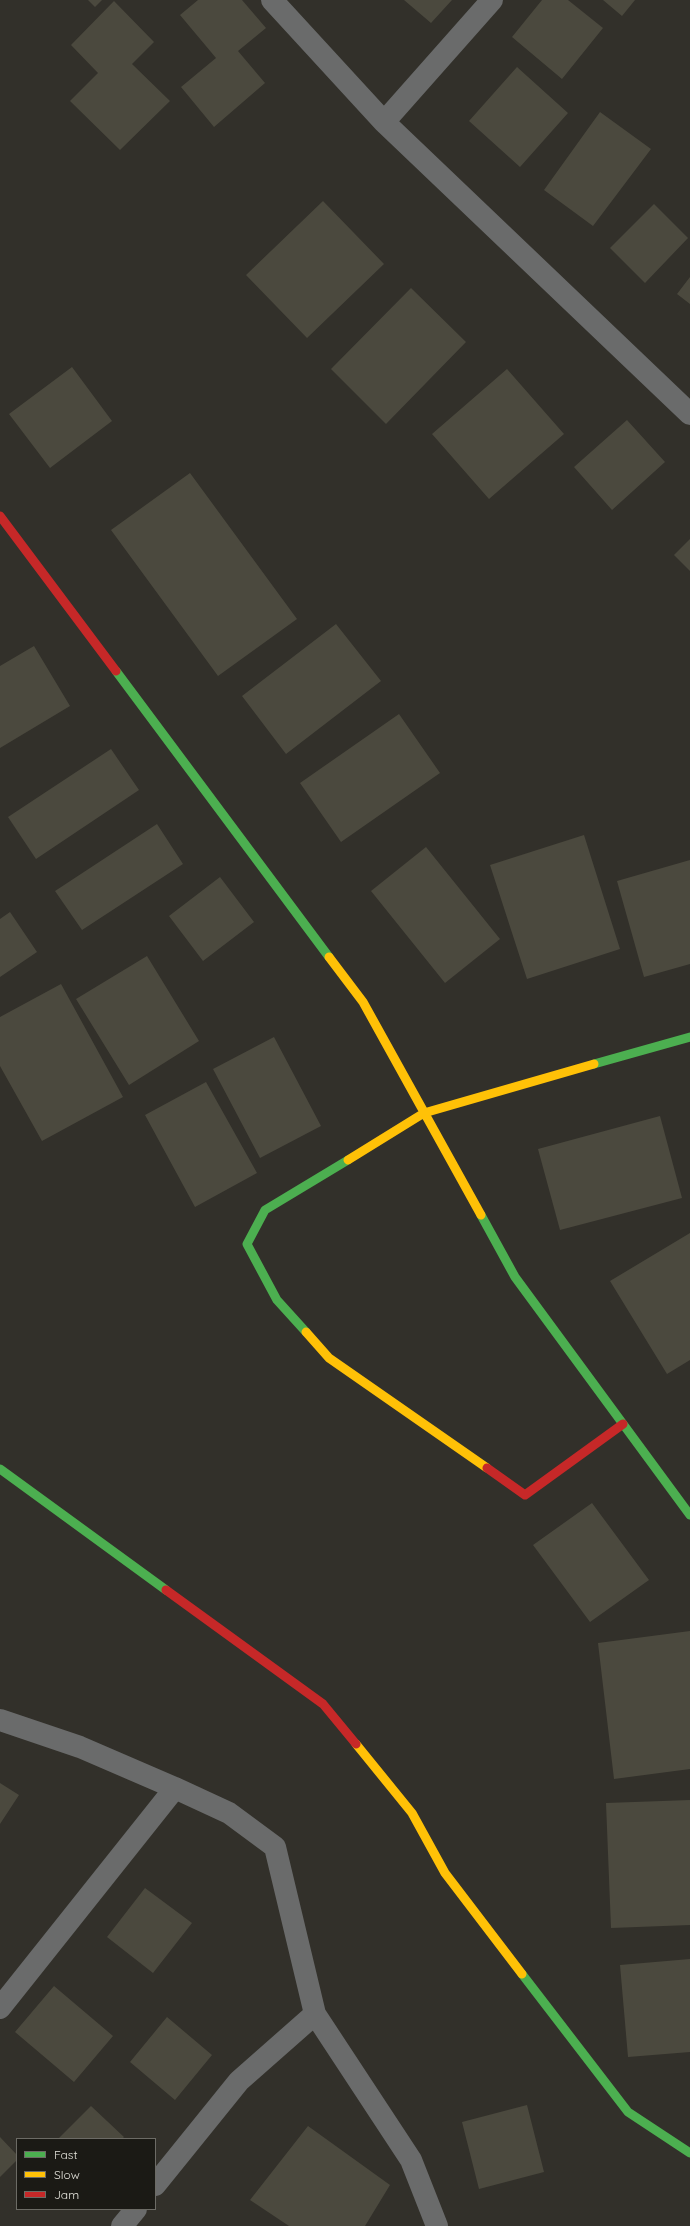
<!DOCTYPE html>
<html>
<head>
<meta charset="utf-8">
<style>
	body { margin:0 }
	#map { position:relative; width:690px; height:2226px; overflow:hidden; background:#32302a; font-family:Quicksand,sans-serif }
	canvas { display:block }
	.legend { position:absolute; left:16px; top:2138px; width:140px; height:72px; box-sizing:border-box; background:#1b1a15; border:1px solid #6c6b65; margin:0; padding:5px 7px; list-style:none; font-size:12px; color:#e6e5dd }
	.legend li { display:flex; align-items:center; gap:8px; height:20px }
	.legend b { width:20px; border:1px solid #6c6b65 }
</style>
</head>
<body>
<div id="map">
<canvas width="690" height="2226"></canvas>
<ul class="legend">
<li><b style="height:5px;background:#4caf50"></b>Fast</li>
<li><b style="height:5px;background:#ffc107"></b>Slow</li>
<li><b style="height:5px;background:#c62828"></b>Jam</li>
</ul>
</div>
<script>
const ctx = document.querySelector('canvas').getContext('2d');
ctx.lineJoin = 'round';
function paint(path, color) { ctx.fillStyle = color; ctx.fill(path, 'evenodd'); }
function strokePath(path, color, width, dash) { ctx.strokeStyle = color; ctx.lineWidth = width; ctx.lineCap = dash ? 'butt' : 'round'; ctx.setLineDash(dash || []); ctx.stroke(path); }
paint(new Path2D(`
	M88,0H102L95,7Z
	M198,0H242L266,28L238,51L265,83L214,127L181,87L216,58L180,15Z
	M404,0H452L431,23Z
	M542,0H568L603,28L562,79L512,37Z
	M603,0H635L622,16Z
	M114,1L154,42L132,64L170,101L120,150L70,101L98,73L71,45Z
	M517,67L568,113L520,167L469,121Z
	M600,112L651,149L593,226L544,190Z
	M323,201L384,264L307,338L246,275Z
	M654,204L688,238L645,283L610,248Z
	M690,277V304L677,294Z
	M411,288L466,342L386,424L331,369Z
	M72,367L112,421L50,468L9,414Z
	M507,369L564,434L489,499L432,434Z
	M627,420L665,462L612,510L574,467Z
	M190,473L297,619L218,676L111,530Z
	M690,539V571L674,555Z
	M336,624L381,681L286,754L242,696Z
	M34,646L70,706L0,748V666Z
	M399,714L440,773L341,842L300,783Z
	M111,749L139,790L36,859L8,817Z
	M157,824L183,864L82,930L55,891Z
	M584,835L620,949L527,979L490,865Z
	M426,847L500,939L445,983L371,891Z
	M690,860V964L644,977L617,881Z
	M220,877L254,922L203,961L169,916Z
	M10,912L37,952L0,977V919Z
	M147,956L199,1041L129,1085L76,999Z
	M61,984L123,1097L42,1141L0,1066V1017Z
	M274,1037L321,1126L260,1158L213,1069Z
	M206,1082L257,1173L195,1207L145,1115Z
	M660,1116L682,1198L560,1230L538,1149Z
	M690,1233V1360L667,1374L610,1281Z
	M592,1503L649,1580L590,1622L533,1545Z
	M690,1631V1769L614,1779L598,1643Z
	M0,1783L19,1795L0,1824Z
	M690,1800V1925L611,1928L606,1803Z
	M145,1888L192,1923L153,1973L107,1937Z
	M690,1959V2052L628,2057L620,1965Z
	M54,1986L113,2036L74,2082L15,2032Z
	M167,2017L212,2055L175,2100L130,2062Z
	M527,2105L544,2172L479,2189L462,2122Z
	M91,2106L124,2137L122,2139H58Z
	M308,2126L390,2185L365,2226H289L250,2200Z
	M0,2137L17,2155V2160L0,2177Z`), '#4b493e');
strokePath(new Path2D(`
	M272,0L384,122L690,414
	M384,122L492,0
	M0,1720L80,1747L175,1788L229,1813L275,1847L315,2014L411,2160L437,2226
	M0,2008L175,1788
	M155,2185L239,2081L315,2014
	M122,2226L136,2209`), '#6a6b6b', 22);
strokePath(new Path2D(`
	M116,671L329,957
	M594,1064L690,1037
	M481,1215L515,1277L690,1515
	M306,1332L277,1300L247,1244L265,1210L348,1160
	M0,1469L166,1590
	M522,1974L628,2112L690,2153`), '#4caf50', 9);
strokePath(new Path2D(`
	M329,957L363,1002L481,1215
	M348,1160L424,1113L594,1064
	M306,1332L329,1358L487,1468
	M356,1744L412,1813L445,1873L522,1974`), '#ffc107', 9);
strokePath(new Path2D(`
	M0,516L116,671
	M487,1468L525,1495L623,1424
	M166,1590L323,1704L356,1744`), '#c62828', 9);
</script>
</body>
</html>
